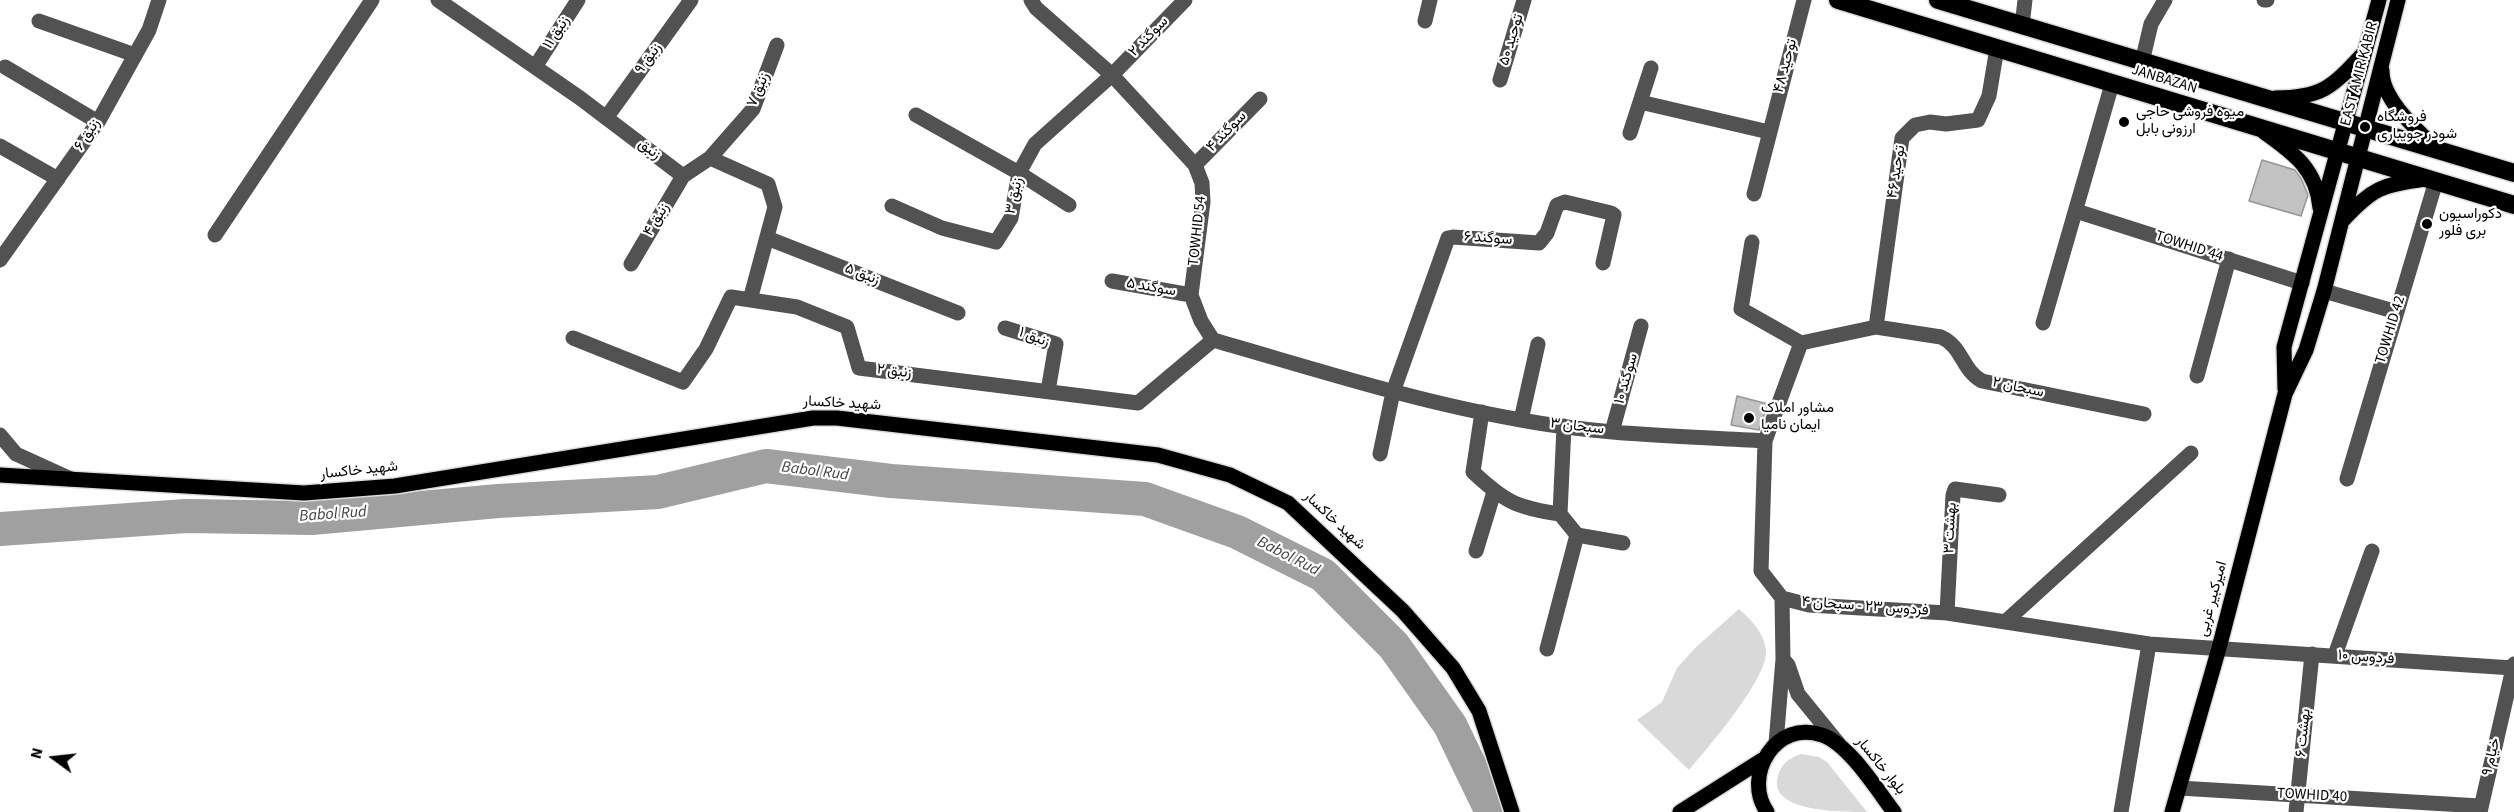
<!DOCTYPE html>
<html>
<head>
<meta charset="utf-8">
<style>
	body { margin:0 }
	#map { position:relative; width:2514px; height:812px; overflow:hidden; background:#fff; font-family:"Source Sans 3",sans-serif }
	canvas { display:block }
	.north { position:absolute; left:24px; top:728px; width:60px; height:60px; -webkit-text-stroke:4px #fff; paint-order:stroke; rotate:285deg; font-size:16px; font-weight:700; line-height:24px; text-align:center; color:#000 }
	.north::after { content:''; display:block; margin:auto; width:21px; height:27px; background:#000; clip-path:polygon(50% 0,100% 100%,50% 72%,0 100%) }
</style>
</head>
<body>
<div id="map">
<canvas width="2514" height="812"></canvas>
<div class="north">N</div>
</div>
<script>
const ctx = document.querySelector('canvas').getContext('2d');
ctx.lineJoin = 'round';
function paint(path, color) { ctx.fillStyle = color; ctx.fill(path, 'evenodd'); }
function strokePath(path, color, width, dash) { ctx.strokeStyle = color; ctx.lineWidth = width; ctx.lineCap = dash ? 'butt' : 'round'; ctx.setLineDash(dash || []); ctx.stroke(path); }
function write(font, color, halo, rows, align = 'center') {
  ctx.font = font + ' "Source Sans 3",Vazirmatn,sans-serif'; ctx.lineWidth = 4.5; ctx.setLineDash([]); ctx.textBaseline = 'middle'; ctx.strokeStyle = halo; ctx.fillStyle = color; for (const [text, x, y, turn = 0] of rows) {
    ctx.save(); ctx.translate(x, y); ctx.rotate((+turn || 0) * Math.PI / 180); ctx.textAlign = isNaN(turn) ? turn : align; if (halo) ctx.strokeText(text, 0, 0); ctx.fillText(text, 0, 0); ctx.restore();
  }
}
paint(new Path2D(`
	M1739,609C1752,621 1763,631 1766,650C1769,677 1707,749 1689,770L1637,720L1662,702L1677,668L1695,648Z
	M1801,754L1819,757L1827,762L1867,812C1840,812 1767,812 1778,776C1781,764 1789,758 1801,754Z`), '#d9d9d9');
strokePath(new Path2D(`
	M0,529L186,516L312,518L498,501L658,492L766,466L891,481L1145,499L1237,532L1323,575L1394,646L1450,725L1492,812`), '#a0a0a0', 34);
const building = new Path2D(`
	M2262,160L2295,170L2301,178L2308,195L2301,216L2249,201Z
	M1737,396L1768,404L1759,430L1731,425Z`);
paint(building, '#c2c2c2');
strokePath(building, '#969696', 1.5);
const major = new Path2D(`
	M2382,70C2381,99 2417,130 2437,149
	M2275,98C2322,98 2332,87 2362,55
	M2264,132C2294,153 2317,170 2320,208
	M2343,220C2373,188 2381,185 2425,179
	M2285,389L2284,347L2379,0
	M0,475L304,493L395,486L813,418H837L1158,455L1230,475L1288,503L1403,611L1453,668L1479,711L1512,812
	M1680,812L1762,760
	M1767,812C1742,775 1776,719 1822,735C1849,744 1877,790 1894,812
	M2172,812L2219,648L2285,394L2306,350L2324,291L2398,0`);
const highway = new Path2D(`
	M1838,0L2514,205
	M1938,0L2514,173`);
strokePath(major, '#dbdbdb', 18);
strokePath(highway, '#dbdbdb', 21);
strokePath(new Path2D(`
	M438,0L580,98L683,176L710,158L768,184L775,207L750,300
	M1031,0L1036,8L1112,75L1195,165L1202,183L1203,202L1191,295L1201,321L1213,340C1315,369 1416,402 1521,420C1601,435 1684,436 1765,441
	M2264,0H2267
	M39,21L135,55
	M1425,21L1430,0
	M2022,26L2025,0
	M2142,62L2151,24L2165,0
	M5,67L98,122
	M535,67L578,0
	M1500,80L1524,0
	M1640,102L1769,132
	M916,115L1019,173L1069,205
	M606,118L691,0
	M1630,133L1651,68
	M0,146L58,179
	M710,158L753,109L777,45
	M1195,165L1260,99
	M1754,194L1804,0
	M892,206L942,228L996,242L1011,218L1019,173L1035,144L1112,75L1185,0
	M2076,211L2302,283
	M215,235L372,0
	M767,238L958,313
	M1752,242L1741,309L1801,343
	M0,260L98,122L149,30L159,0
	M631,264L683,176
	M1112,281L1191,295
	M2324,291L2397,312
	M2043,323L2112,84
	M1876,327L1902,138L1915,125L1930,122L1946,124L1978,120L1989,96L1997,48
	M1005,328L1056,344L1048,391
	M573,338L683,382L706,349L731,297L797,307L847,327L859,368L1138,403L1213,340
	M2197,376L2229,259
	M1482,412L1473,472C1505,502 1517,508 1560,514L1577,535L1623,543
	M2144,414L1982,381C1961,369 1963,347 1941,337L1876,327L1801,343L1765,441L1761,571L1782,598L1809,605L1947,613L2149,644L2513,668
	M1521,420L1538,344
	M1612,432L1641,326
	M0,435L16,454L71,479
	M1380,454L1393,392L1448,238L1453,237L1539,243L1547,233L1557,205L1565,202L1611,213L1614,215L1603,263
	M2347,479L2436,181
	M1560,514L1564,426
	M1476,551L1494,492
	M1782,598L1783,659
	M1947,613L1953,495L1955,489L1999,495
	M2005,622L2191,453
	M1547,649L1577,535
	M2335,655L2372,551
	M1776,743L1783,659L1788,665L1798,694L1838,743
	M2179,788L2480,806
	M2121,812L2149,644
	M2296,812L2312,654
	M2480,812L2514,664`), '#525252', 15);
strokePath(major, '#000', 15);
strokePath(highway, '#000', 18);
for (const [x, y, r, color] of [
	[2124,122,6,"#000"],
	[2365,127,6,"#000"],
	[2427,224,6,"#000"],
	[1749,418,6,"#000"]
]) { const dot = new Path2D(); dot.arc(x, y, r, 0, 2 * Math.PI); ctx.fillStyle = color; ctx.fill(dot); strokePath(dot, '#fff', 2); }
write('15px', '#000', '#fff', [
	["زنبق ۱۱",557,33,-57],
	["سوگند ۲",1149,37,-46],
	["توحید ۵۰",1512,40,-73],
	["زنبق ۹",649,59,-54],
	["توحید ۴۸",1786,66,-75],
	["EAST AMIR KABIR",2360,74,-75],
	["JANBAZAN",2164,80,17],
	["زنبق ۷",759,90,-67],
	["سوگند ۴",1227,132,-46],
	["زنبق ۶",88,135,-57],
	["زنبق",649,150,38],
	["توحید ۴۶",1897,172,-81],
	["زنبق ۳",1015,196,-78],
	["زنبق ۴",657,220,-59],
	["TOWHID 54",1198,231,-84],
	["سوگند ۶",1488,239,4],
	["TOWHID 44",2189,247,18],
	["زنبق ۵",862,275,21],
	["سوگند ۵",1151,288,10],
	["TOWHID 42",2391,330,-73],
	["زنبق ۱",1034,338,21],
	["زنبق ۲",894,372,7],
	["سوگند ۱۰",1627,379,-74],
	["سبحان ۲",2018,388,12],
	["شهید خاکسار",842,404,3],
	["سبحان ۳",1577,427,7],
	["شهید خاکسار",359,471,-6],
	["شهید خاکسار",1334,521,43],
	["بهشت ۳",1951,528,-87],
	["امیرکبیر غربی",2213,599,-75],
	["فردوس ۲۳ - سبحان ۴",1865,607,4],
	["فردوس ۱۰",2366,658,4],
	["بهشت ۶",2304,733,-84],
	["خیام ۹",2492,757,-77],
	["بلوار خاکسار",1880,766,51],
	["TOWHID 40",2312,796,3]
]);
write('15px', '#000', '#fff', [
	["میوه فروشی حاجی",2136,113],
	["ارزونی بابل",2136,130],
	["فروشگاه",2377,118],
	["شودر جویباری",2377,135],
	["دکوراسیون",2439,215],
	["بری فلور",2439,232],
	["مشاور املاک",1761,409],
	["ایمان نامیا",1761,426]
], 'left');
write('italic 16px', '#414141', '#fff', [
	["Babol Rud",815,472,7],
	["Babol Rud",333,515,-4],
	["Babol Rud",1288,557,27]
]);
</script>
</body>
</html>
